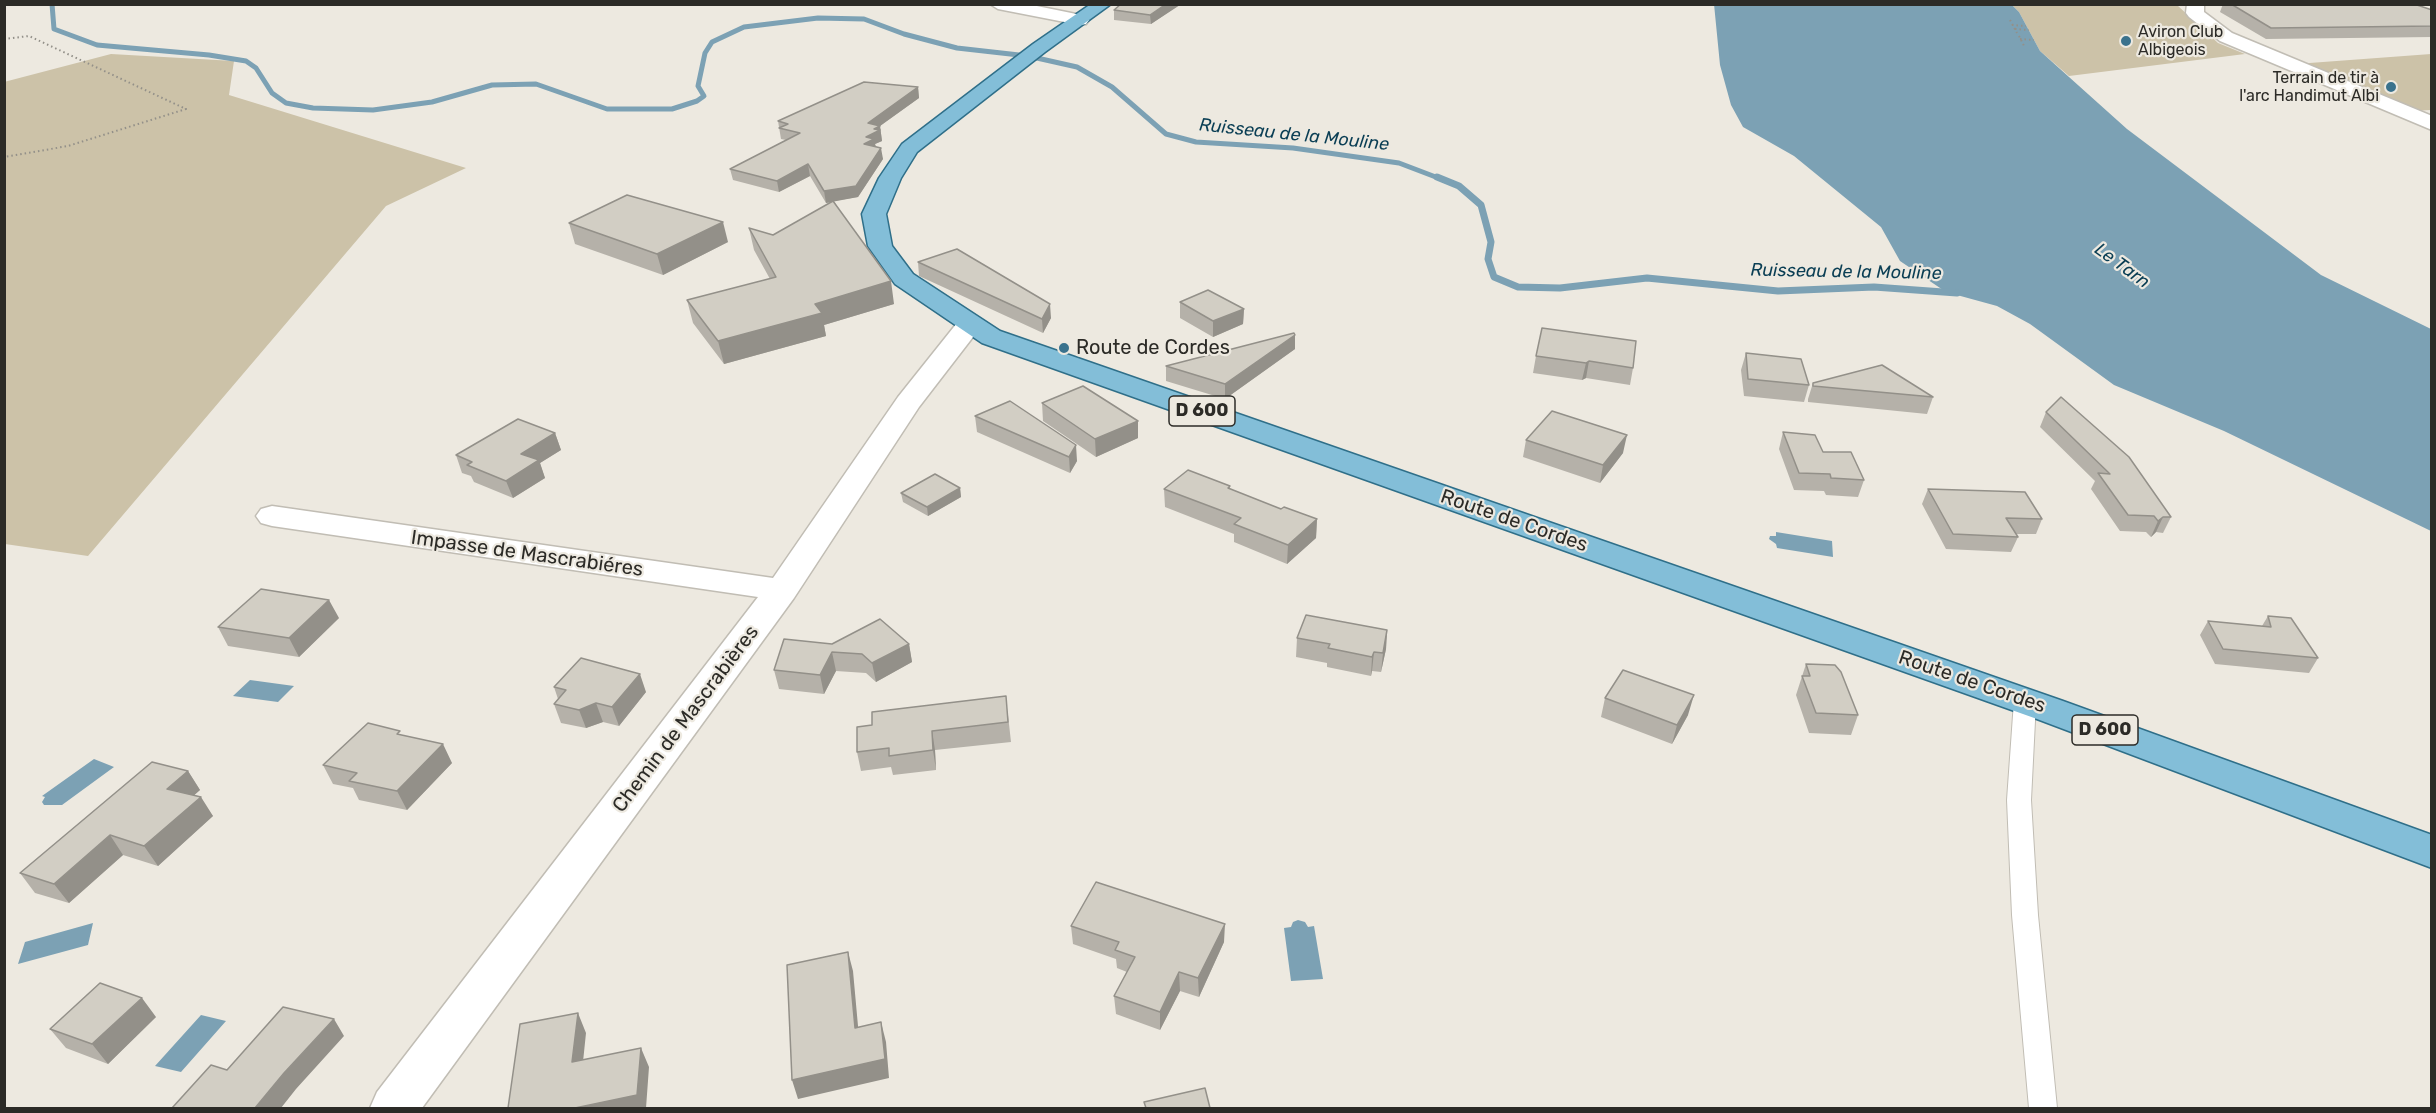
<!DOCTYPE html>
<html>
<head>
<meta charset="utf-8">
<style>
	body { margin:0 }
	#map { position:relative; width:2436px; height:1113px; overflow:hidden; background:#ede9e0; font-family:Rubik,sans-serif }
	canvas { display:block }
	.frame { position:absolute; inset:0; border:6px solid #2c2b27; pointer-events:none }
</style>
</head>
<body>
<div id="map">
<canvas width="2436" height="1113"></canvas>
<div class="frame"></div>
</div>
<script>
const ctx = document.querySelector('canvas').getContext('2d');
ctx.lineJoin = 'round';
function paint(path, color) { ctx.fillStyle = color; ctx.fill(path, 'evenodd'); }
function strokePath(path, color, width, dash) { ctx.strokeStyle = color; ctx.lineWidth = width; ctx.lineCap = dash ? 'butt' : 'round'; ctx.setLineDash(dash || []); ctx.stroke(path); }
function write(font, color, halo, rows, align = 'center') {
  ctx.font = font + ' Rubik,sans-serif'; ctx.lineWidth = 4.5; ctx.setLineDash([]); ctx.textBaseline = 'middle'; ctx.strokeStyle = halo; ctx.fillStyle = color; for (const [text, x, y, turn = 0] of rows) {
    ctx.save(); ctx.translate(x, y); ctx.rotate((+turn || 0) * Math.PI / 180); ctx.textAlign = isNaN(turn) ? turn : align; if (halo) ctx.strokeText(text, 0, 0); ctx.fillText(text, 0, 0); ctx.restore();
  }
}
paint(new Path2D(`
	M2012,5H2177L2218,43L2245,54L2069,76L2040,51L2019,12Z
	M111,54L234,61L229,95L466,168L386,206L88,556L5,544L4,82Z
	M2431,54V110L2411,111L2296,64Z`), '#ccc2a8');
paint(new Path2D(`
	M1714,4L2012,5L2019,12L2040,51L2127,129L2321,275L2431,329V531L2224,431L2114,385L2030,324L1997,306L1946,292L1900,261L1881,227L1794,156L1743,127L1731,105L1720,65Z
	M1776,532L1832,541L1833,557L1777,548L1776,544L1769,539L1770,536H1776Z
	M250,680L294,686L278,702L233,696Z
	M94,759L114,767L62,805H44L42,802L45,797L42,796Z
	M1298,920L1305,922L1308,927L1314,926L1323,979L1291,981L1284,928L1291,927L1293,922Z
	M93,923L88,945L18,964L25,942Z
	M201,1015L226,1021L181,1072L155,1066Z`), '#7ca1b4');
strokePath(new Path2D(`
	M52,4L54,29L97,45L209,55L246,61L256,68L272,93L286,103L313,108L373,110L432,102L492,85L536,84L607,109H672L697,101L704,96L698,86L705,53L712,42L744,27L818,18L864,19L904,34L957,48L1028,56L1077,67L1112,87L1166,134L1196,142L1293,148L1399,163L1441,179`), '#7ca1b4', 5);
strokePath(new Path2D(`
	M1437,177L1459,186L1481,205L1491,242L1488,259L1494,277L1518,287L1560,288L1647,278L1778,291L1874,287L1957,293`), '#7ca1b4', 7);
const lane = new Path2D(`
	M2025,693L2033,696L2036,701L2031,800L2038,915L2057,1108H2029L2012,915L2007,800L2014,701L2017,696Z`);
const street = new Path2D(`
	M990,4H1027L1086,16L1089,20L1086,24L1080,25L998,9Z
	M2187,4H2204V12L2232,33L2432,116V130L2220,41L2189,17L2186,13Z
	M970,316L979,318L983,324L919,407L794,598L422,1108H370L377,1092L758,597L272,526L261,523L256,516L261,509L272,506L773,578L898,397L961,318Z`);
const primary = new Path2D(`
	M1091,4H1111L1045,52L917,152L901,178L886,214L892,246L913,274L1000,331L2063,701L2432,835V868L2037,719L982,343L895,284L868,246L862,214L879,178L902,144L1033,44Z`);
strokePath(lane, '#c1bdb4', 2);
strokePath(street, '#c1bdb4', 3);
strokePath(primary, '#2f6f89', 3);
strokePath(new Path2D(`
	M2010,20L2017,33
	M2012,25L2026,26
	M2015,29L2029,30
	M2019,36L2024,46
	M4,39L29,36L186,109L68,146L4,157
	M2020,39L2034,40`), '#939089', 2, [1.5, 3]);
paint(lane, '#fff');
paint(street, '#fff');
paint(primary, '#83bed8');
paint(new Path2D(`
	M1121,4H1180L1151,24L1114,20V10Z
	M2223,4H2414L2432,10V37L2266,39L2220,12Z
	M918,87L919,98L880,126L882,141L875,144L883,159L858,197L834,201L894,304L824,325L826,336L724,364L693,323L687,300L770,279L754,250L749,228L773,235L832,202L826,203L810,176L779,192L733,180L730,169L786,140L781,139L778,121Z
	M569,223L728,242L663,275L575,244Z
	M918,262L1051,318L1043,333L919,276Z
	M1180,302L1244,309L1243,324L1213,337L1180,318Z
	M1542,328L1633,368L1630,385L1586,378L1582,380L1533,373L1536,356Z
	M1295,335V349L1225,399L1166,381V366Z
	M1746,353L1809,385L1804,402L1744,396L1741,370Z
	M1813,383L1933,397L1927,414L1808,402V399Z
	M1010,401L1077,461L1070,473L977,432L975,416Z
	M1042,403L1138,438L1096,457L1043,421Z
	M2046,412L2171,517L2163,533L2156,532L2151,537L2146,532L2120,531L2091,489L2095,481L2040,427Z
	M1783,432L1823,452L1864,480L1858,497L1826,495L1824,491L1794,490L1779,449Z
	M555,433L561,450L540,463L545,478L513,498L474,482L471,476L462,473L456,455Z
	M1526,440L1623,453L1600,483L1523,457Z
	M1230,486V489L1281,509L1317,519L1316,538L1287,564L1234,542V534L1165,507L1164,489Z
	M960,488L961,497L928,516L903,502L901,493Z
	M1928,489L2042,519L2036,534H2016L2018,537L2011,552L1946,549L1922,504Z
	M2268,616L2318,658L2309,673L2215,664L2200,635L2208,621L2262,626Z
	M339,618L299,657L228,646L218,627Z
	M1387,630L1386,649L1381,672L1372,671L1371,676L1327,667V663L1296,657L1297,638Z
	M832,644H909L912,662L876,682L866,673L836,671L824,694L779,689L774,670Z
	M1806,664L1858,715L1851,735L1809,733L1796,695Z
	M554,687L646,692L619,726L603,722L586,728L561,723L554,704L558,699Z
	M1605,698L1688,715L1672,744L1601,717Z
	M1008,715L1011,742L935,750L936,770L893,775L891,767L861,771L857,752V727Z
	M403,735L452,763L407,810L359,800L353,788L333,784L323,765Z
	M188,771L200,790L194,795L213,816L158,866L123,855L69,903L35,893L20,873Z
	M1071,926L1224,942L1199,997L1180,991L1160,1030L1116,1014L1114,996L1127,972L1117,968L1116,959L1073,944Z
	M156,1017L108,1064L66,1048L50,1029Z`), '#b5b1a9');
paint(new Path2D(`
	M1166,4L1180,5L1151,24L1150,15Z
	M918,87L919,98L880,126L882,141L875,144L876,150L864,144L868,123Z
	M881,148L883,159L858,197L826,203L824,191Z
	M808,164L810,176L779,192L777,181Z
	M723,222L728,242L663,275L657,254Z
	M891,281L894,304L824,325L826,336L724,364L718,341L815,304Z
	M1050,304L1051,318L1043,333L1042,319Z
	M1244,309L1243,324L1213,337V321Z
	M1295,335V349L1225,399V384Z
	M1589,361L1586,378L1582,380L1586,363Z
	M1138,421V438L1096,457L1095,439Z
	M555,433L561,450L540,463L545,478L513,498L506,481L521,454Z
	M1627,435L1623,453L1600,483L1603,465Z
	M1076,445L1077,461L1070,473L1069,457Z
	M960,488L961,497L928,516L927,507Z
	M2163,517L2156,532L2151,537L2158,521Z
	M1317,519L1316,538L1287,564L1288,545Z
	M329,600L339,618L299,657L289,638Z
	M1387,630L1386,649L1381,672L1383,653Z
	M909,644L912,662L876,682L872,663Z
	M832,652L836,671L824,694L820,675Z
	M1374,652L1372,671L1371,676L1372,657Z
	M640,674L646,692L619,726L612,707Z
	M1694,695L1688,715L1672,744L1677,725Z
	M596,703L603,722L586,728L579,710Z
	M932,731L935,750L936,770L933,750Z
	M443,744L452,763L407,810L397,791Z
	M188,771L200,790L180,808L167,789Z
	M201,797L213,816L158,866L144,846Z
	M110,835L123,855L69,903L54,884Z
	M1225,924L1224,942L1199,997L1198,978Z
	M848,952L853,971L860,1048L855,1028Z
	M1179,972L1180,991L1160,1030V1012Z
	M142,998L156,1017L108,1064L92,1044Z
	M578,1013L586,1033L581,1081L572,1062Z
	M334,1019L344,1036L296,1089L281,1108H255L284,1073Z
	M881,1022L886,1042L889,1078L798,1099L792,1080Z
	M641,1048L649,1067L646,1108H575Z`), '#939089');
const building = new Path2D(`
	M1121,4H1166L1150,15L1114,10Z
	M2231,4H2414L2432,10V26L2271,28Z
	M864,82L918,87L868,123L880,126L874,129L880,130L866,137L874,139L864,144L881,148L856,186L824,191L808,164L777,181L730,169L800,133L779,128L788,124L778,121Z
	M627,195L723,222L657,254L569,223Z
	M833,201L891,281L815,304L822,313L718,341L687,300L776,277L749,228L773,235Z
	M957,249L1050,304L1042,319L918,262Z
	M1208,290L1244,309L1213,321L1180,302Z
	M1542,328L1636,341L1633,368L1589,361L1586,363L1536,356Z
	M1294,333L1295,335L1225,384L1166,366Z
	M1746,353L1801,359L1809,385L1748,379Z
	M1882,365L1933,397L1813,386V383Z
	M1083,386L1138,421L1095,439L1042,403Z
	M2061,397L2129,457L2171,517H2163L2158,521L2154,516L2128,515L2098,473L2110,474L2046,412Z
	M1010,401L1076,445L1069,457L975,416Z
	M1552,411L1627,435L1603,465L1526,440Z
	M518,419L555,433L521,454L539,460L506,481L467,465L472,462L456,455Z
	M1783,432L1815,435L1823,452H1851L1864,480L1831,478L1830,474L1799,473Z
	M1188,470L1230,486L1228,488L1281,509L1284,507L1317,519L1288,545L1234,524L1241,518L1164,489Z
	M935,474L960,488L927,507L901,493Z
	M1928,489L2025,492L2042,519L2006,518L2018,537L1953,534Z
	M261,589L329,600L289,638L218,627Z
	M1306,615L1387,630L1383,653L1374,652L1372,657L1328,648L1330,644L1297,638Z
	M2268,616L2291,618L2318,658L2223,649L2208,621L2271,627Z
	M880,619L909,644L872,663L862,654L832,652L820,675L774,670L784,639L832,644Z
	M581,658L640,674L612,707L596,703L579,710L554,704L566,690L554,687Z
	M1806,664L1835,665L1841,672L1858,715L1816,713L1802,676H1810Z
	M1623,670L1694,695L1677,725L1605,698Z
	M1006,696L1008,722L932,731L933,750L889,756V748L857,752V727L872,725V712Z
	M368,723L400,731L397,734L443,744L397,791L349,781L357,773L323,765Z
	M152,762L188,771L167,789L201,797L144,846L110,835L54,884L20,873Z
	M1096,882L1225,924L1198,978L1179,972L1160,1012L1114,996L1135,957L1115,950L1119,942L1071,926Z
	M848,952L855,1028L881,1022L885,1059L792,1080L787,965Z
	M100,983L142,998L92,1044L50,1029Z
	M283,1007L334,1019L284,1073L255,1108H172L211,1065L227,1070Z
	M578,1013L572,1062L641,1048L637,1095L575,1108H508L520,1024Z
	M1205,1088L1210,1108H1146L1144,1102Z`);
paint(building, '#d2cec4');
strokePath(building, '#939089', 1.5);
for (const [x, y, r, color] of [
	[2126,41,6,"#3a728d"],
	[2391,87,6,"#3a728d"],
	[1064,348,6,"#3a728d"]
]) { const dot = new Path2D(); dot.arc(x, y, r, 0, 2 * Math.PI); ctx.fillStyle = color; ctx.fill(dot); strokePath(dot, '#ede9e0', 2); }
write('16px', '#2c2b27', '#ede9e0', [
	["Aviron Club",2138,32],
	["Albigeois",2138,50],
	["Terrain de tir à",2379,78,"right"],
	["l'arc Handimut Albi",2379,96,"right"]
], 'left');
write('italic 18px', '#0a3e54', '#ede9e0', [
	["Ruisseau de la Mouline",1294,135,6],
	["Le Tarn",2122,266,36],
	["Ruisseau de la Mouline",1846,272,1]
]);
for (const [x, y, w] of [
	[1202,411,66],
	[2105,730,66]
]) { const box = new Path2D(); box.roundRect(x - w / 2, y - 15, w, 30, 4.5); ctx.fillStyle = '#ede9e0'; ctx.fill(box); strokePath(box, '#2c2b27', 1.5); }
write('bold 18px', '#2c2b27', null, [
	["D 600",1202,411],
	["D 600",2105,730]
]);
write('20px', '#2c2b27', '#ede9e0', [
	["Route de Cordes",1076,348]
], 'left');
write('20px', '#2c2b27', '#ede9e0', [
	["Route de Cordes",1514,521,19],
	["Impasse de Mascrabiéres",527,554,8],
	["Route de Cordes",1972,682,19],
	["Chemin de Mascrabières",686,719,-53]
]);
</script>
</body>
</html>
